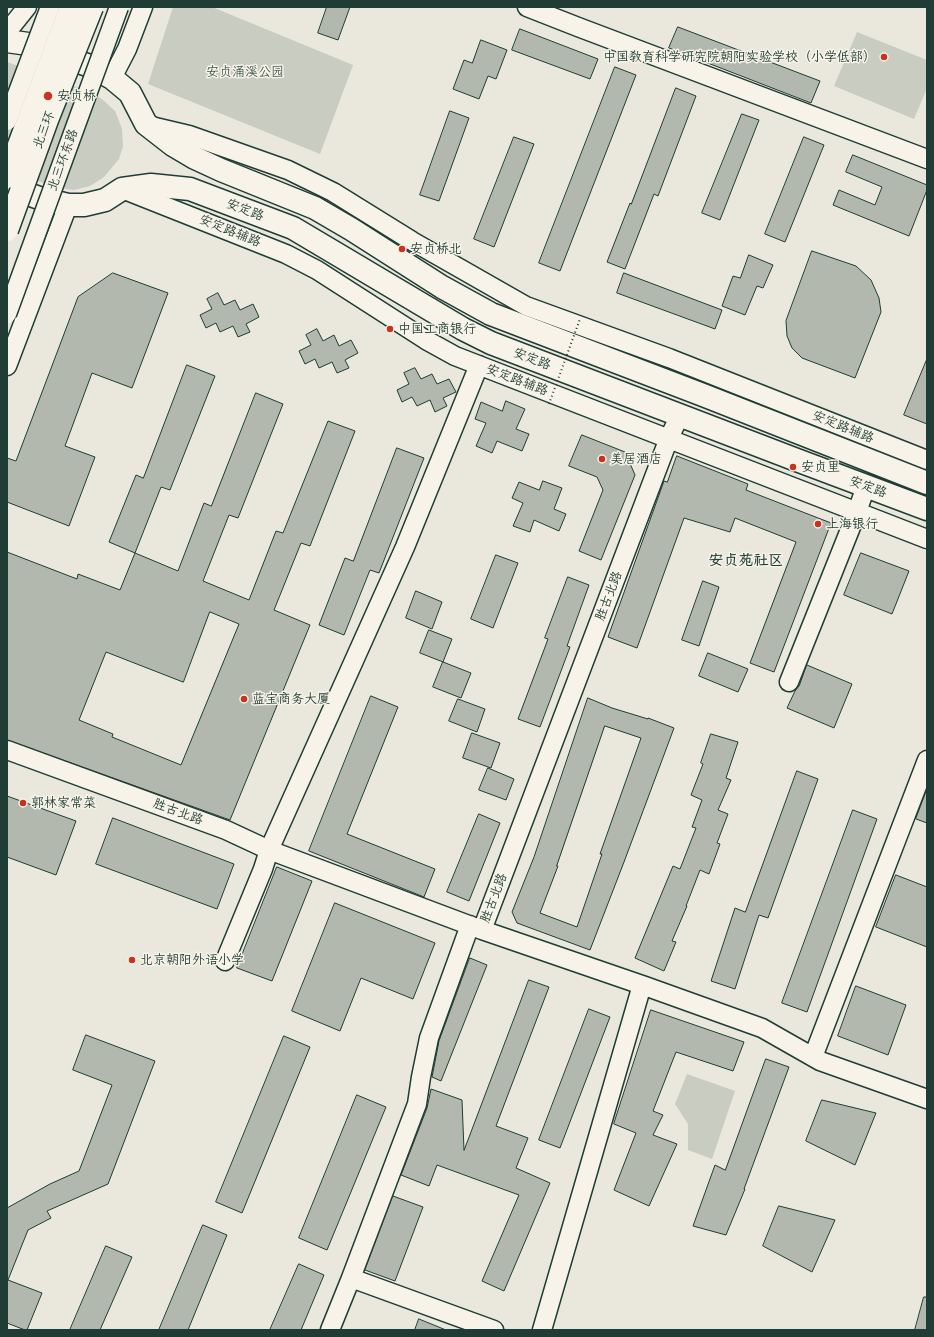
<!DOCTYPE html>
<html>
<head>
<meta charset="utf-8">
<style>
	body { margin:0 }
	#map { position:relative; width:934px; height:1337px; overflow:hidden; background:#eae8dd; font-family:"Comic Neue",sans-serif }
	canvas { display:block }
	.frame { position:absolute; inset:0; border:8px solid #1f3d34; pointer-events:none }
</style>
</head>
<body>
<div id="map">
<canvas width="934" height="1337"></canvas>
<div class="frame"></div>
</div>
<script>
const ctx = document.querySelector('canvas').getContext('2d');
ctx.lineJoin = 'round';
function paint(path, color) { ctx.fillStyle = color; ctx.fill(path, 'evenodd'); }
function strokePath(path, color, width, dash) { ctx.strokeStyle = color; ctx.lineWidth = width; ctx.lineCap = dash ? 'butt' : 'round'; ctx.setLineDash(dash || []); ctx.stroke(path); }
function write(font, color, halo, rows, align = 'center') {
  ctx.font = font + ' "Comic Neue","LXGW WenKai TC",sans-serif'; ctx.lineWidth = 3; ctx.setLineDash([]); ctx.textBaseline = 'middle'; ctx.strokeStyle = halo; ctx.fillStyle = color; for (const [text, x, y, turn = 0] of rows) {
    ctx.save(); ctx.translate(x, y); ctx.rotate((+turn || 0) * Math.PI / 180); ctx.textAlign = isNaN(turn) ? turn : align; if (halo) ctx.strokeText(text, 0, 0); ctx.fillText(text, 0, 0); ctx.restore();
  }
}
paint(new Path2D(`
	M173,7H212L353,65L320,154L148,84Z
	M857,32L927,60V88L914,119L834,86Z
	M7,62L93,93L103,100L115,111L122,129L123,146L119,159L104,177L90,186L74,190L59,188L7,171Z
	M687,1074L735,1091L712,1159L688,1150V1124L675,1104Z`), '#c8ccc1');
const building = new Path2D(`
	M327,7H350L338,40L318,33Z
	M678,27L820,81L811,103L669,48Z
	M520,29L598,59L590,79L512,50Z
	M481,40L507,50L496,79L488,76L479,99L453,89L464,60L472,63Z
	M615,67L636,75L560,271L539,263Z
	M676,88L696,96L658,196L654,194L625,269L607,262L630,203L631,204Z
	M450,111L469,118L439,201L420,195Z
	M742,114L759,120L720,220L702,213Z
	M514,137L534,144L494,247L474,239Z
	M804,137L824,145L785,242L765,234Z
	M853,155L927,185V190L909,236L833,205L839,190L875,205L882,187L846,172Z
	M812,251L856,266L871,280L879,298L881,312L855,378L802,358L792,348L787,336L786,321Z
	M749,255L773,265L763,288L757,286L745,315L722,306L733,276L740,278Z
	M113,273L168,293L132,388L92,373L65,446L95,457L69,526L7,502V458L16,461L78,297Z
	M624,273L722,310L715,329L617,293Z
	M218,293L224,305L235,300L240,310L253,304L259,317L246,324L250,332L238,337L233,326L220,332L216,323L206,328L200,315L212,309L207,299Z
	M317,329L323,341L334,335L339,346L351,340L358,353L345,360L349,368L337,373L332,362L319,368L315,359L305,364L299,351L311,345L306,335Z
	M927,359V424L904,415Z
	M187,365L215,376L170,490L161,487L135,553L109,542L136,475L143,478Z
	M415,368L421,379L432,374L437,384L449,379L456,392L443,398L447,406L435,412L430,400L417,406L412,397L402,402L397,390L409,384L404,373Z
	M256,393L283,404L238,518L229,515L203,581L249,600L276,531L283,533L328,421L355,431L310,546L301,543L274,610L310,625L230,820L7,740V552L77,579L78,574L120,590L135,553L178,571L204,503L211,506ZM210,612L239,624L181,765L112,737L113,734L79,720L106,652L183,682Z
	M506,401L525,409L516,429L529,434L522,451L497,441L492,453L476,446L486,423L475,419L481,402L502,411Z
	M582,435L625,452L635,475L601,560L579,551L603,490L597,477L569,466Z
	M397,448L424,458L379,573L370,570L344,635L319,625L345,558L353,561Z
	M677,456L748,484L746,490L831,523L774,672L750,663L796,542L735,518L730,532L684,518L637,648L608,637L664,481L667,482Z
	M543,481L562,488L554,509L566,514L559,531L534,520L530,532L513,526L523,503L512,498L519,482L539,490Z
	M861,553L909,571L892,614L844,595Z
	M496,555L518,563L493,628L471,619Z
	M568,577L589,585L567,646L570,647L540,727L518,719L548,639L545,638Z
	M703,581L719,587L699,646L682,640Z
	M416,591L442,602L432,629L406,618Z
	M429,630L452,639L443,662L420,653Z
	M708,653L748,669L738,692L699,676Z
	M443,662L471,673L461,698L433,687Z
	M807,665L852,684L834,728L787,708L795,691L799,686Z
	M371,696L398,707L347,834L435,869L424,897L309,851Z
	M588,698L612,708L648,719V718L674,728L624,862L590,950L517,923L512,912L534,857ZM605,726L641,738L600,854H602L577,927L540,913L558,866H557Z
	M458,699L485,709L477,732L449,721Z
	M472,733L500,743L491,768L463,758Z
	M711,734L738,742L726,778L731,780L718,810L728,814L717,843L720,844L709,874L700,870L686,906H687L672,941L676,942L664,971L635,958L673,866L680,869L696,828L692,827L702,800L691,795L703,764L701,763Z
	M488,768L514,779L506,800L479,790Z
	M797,771L818,779L768,918L759,915L735,989L711,981L735,908L745,912Z
	M927,789V823L916,819Z
	M7,796L76,821L56,875L7,857Z
	M853,810L877,819L807,1012L782,1003Z
	M479,814L500,823L469,901L447,892Z
	M113,818L234,864L217,909L96,864Z
	M277,867L312,881L272,981L237,968Z
	M896,875L927,887V947L876,927Z
	M335,903L435,943L413,999L361,978L340,1031L292,1011Z
	M470,958L487,965L441,1081L432,1077L439,1041Z
	M529,980L549,987L496,1126L528,1138L516,1168L550,1183L504,1291L482,1281L519,1195L437,1165L429,1186L401,1175L427,1108L431,1089L462,1100L464,1150Z
	M856,986L906,1005L888,1055L838,1036Z
	M589,1009L610,1017L560,1148L539,1140Z
	M651,1010L744,1042L733,1071L676,1052L653,1111L663,1115L653,1135L677,1144L649,1206L614,1190L636,1133L614,1124Z
	M86,1035L155,1061L108,1184L47,1211L51,1218L28,1230L8,1280L42,1293L27,1330H25L7,1323V1208L50,1184L79,1171L112,1085L73,1070Z
	M284,1036L310,1047L242,1213L216,1202Z
	M766,1059L789,1067L744,1189H745L726,1235L693,1226L715,1165L725,1170Z
	M357,1095L386,1107L327,1250L299,1238Z
	M822,1100L876,1113L855,1165L806,1141Z
	M393,1196L423,1207L395,1281L365,1270Z
	M779,1206L835,1220L812,1272L763,1246Z
	M203,1225L227,1235L188,1330H159Z
	M106,1246L132,1257L100,1330H70Z
	M299,1264L324,1275L301,1330H270Z
	M924,1297H927V1330H915Z
	M419,1319L446,1330H415Z`);
paint(building, '#b2b8ae');
strokePath(building, '#1f3d34', 1);
const minor = new Path2D(`
	M527,7L578,27L927,159
	M7,32L27,7
	M112,78L127,49L143,7
	M151,126L189,135L288,170L333,192L412,241L526,306L669,358L927,460
	M122,189L286,254L317,270L426,340L455,356L927,539
	M7,366L68,205
	M789,682L857,512L866,486
	M7,750L226,830L269,850L482,930L669,438L680,415
	M470,925L429,1038L421,1077L417,1104L351,1278L494,1330
	M482,930L642,985L542,1330
	M225,961L263,869L269,850L405,547L479,365
	M642,985L762,1028L820,1061L927,1099
	M813,1057L927,760
	M330,1330L351,1278`);
const major = new Path2D(`
	M7,41L28,44L90,66L112,78L130,93L146,124L173,145L195,158L221,170L315,208L351,229L442,287L491,314L703,395L927,483
	M7,186L39,198L68,205H84L105,200L122,189L151,185L190,189L293,228L463,329L491,343L794,459L927,509`);
strokePath(minor, '#1f3d34', 21);
strokePath(major, '#1f3d34', 25);
strokePath(minor, '#f7f3e8', 18);
strokePath(major, '#f7f3e8', 22);
const minorBridge = new Path2D(`
	M7,121L50,7
	M7,314L119,7`);
const highwayBridge = new Path2D(`
	M7,177L71,7
	M7,230L47,120L92,7`);
strokePath(minorBridge, '#1f3d34', 21, []);
strokePath(highwayBridge, '#1f3d34', 25, []);
strokePath(new Path2D(`
	M549,404L580,319`), '#1f3d34', 2, [1, 3]);
strokePath(minorBridge, '#f7f3e8', 18);
strokePath(highwayBridge, '#f7f3e8', 22);
for (const [x, y, r, color] of [
	[884,57,4,"#c8321e"],
	[48,96,5,"#c8321e"],
	[402,249,4,"#c8321e"],
	[390,329,4,"#c8321e"],
	[602,459,4,"#c8321e"],
	[793,467,4,"#c8321e"],
	[818,524,4,"#c8321e"],
	[244,699,4,"#c8321e"],
	[23,803,4,"#c8321e"],
	[132,960,4,"#c8321e"]
]) { const dot = new Path2D(); dot.arc(x, y, r, 0, 2 * Math.PI); ctx.fillStyle = color; ctx.fill(dot); strokePath(dot, '#f7f3e8', 1.5); }
write('13px', '#1f3d34', '#f7f3e8', [
	["中国教育科学研究院朝阳实验学校（小学低部）",876,57,"right"],
	["安贞桥",57,96],
	["安贞桥北",410,249],
	["中国工商银行",398,329],
	["美居酒店",610,459],
	["安贞里",801,467],
	["上海银行",826,524],
	["蓝宝商务大厦",252,699],
	["郭林家常菜",31,803],
	["北京朝阳外语小学",140,960]
], 'left');
write('13px', '#415a50', '#f7f3e8', [
	["安贞涌溪公园",245,72]
]);
write('13px', '#1f3d34', '#f7f3e8', [
	["北三环",44,130,-69],
	["北三环东路",63,160,-70],
	["安定路",245,210,21],
	["安定路辅路",230,231,22],
	["安定路",532,359,21],
	["安定路辅路",517,380,21],
	["安定路辅路",843,427,22],
	["安定路",868,487,20],
	["胜古北路",609,596,-69],
	["胜古北路",178,812,20],
	["胜古北路",494,898,-69]
]);
write('bold 15px', '#1f3d34', '#f7f3e8', [
	["安贞苑社区",746,561]
]);
</script>
</body>
</html>
